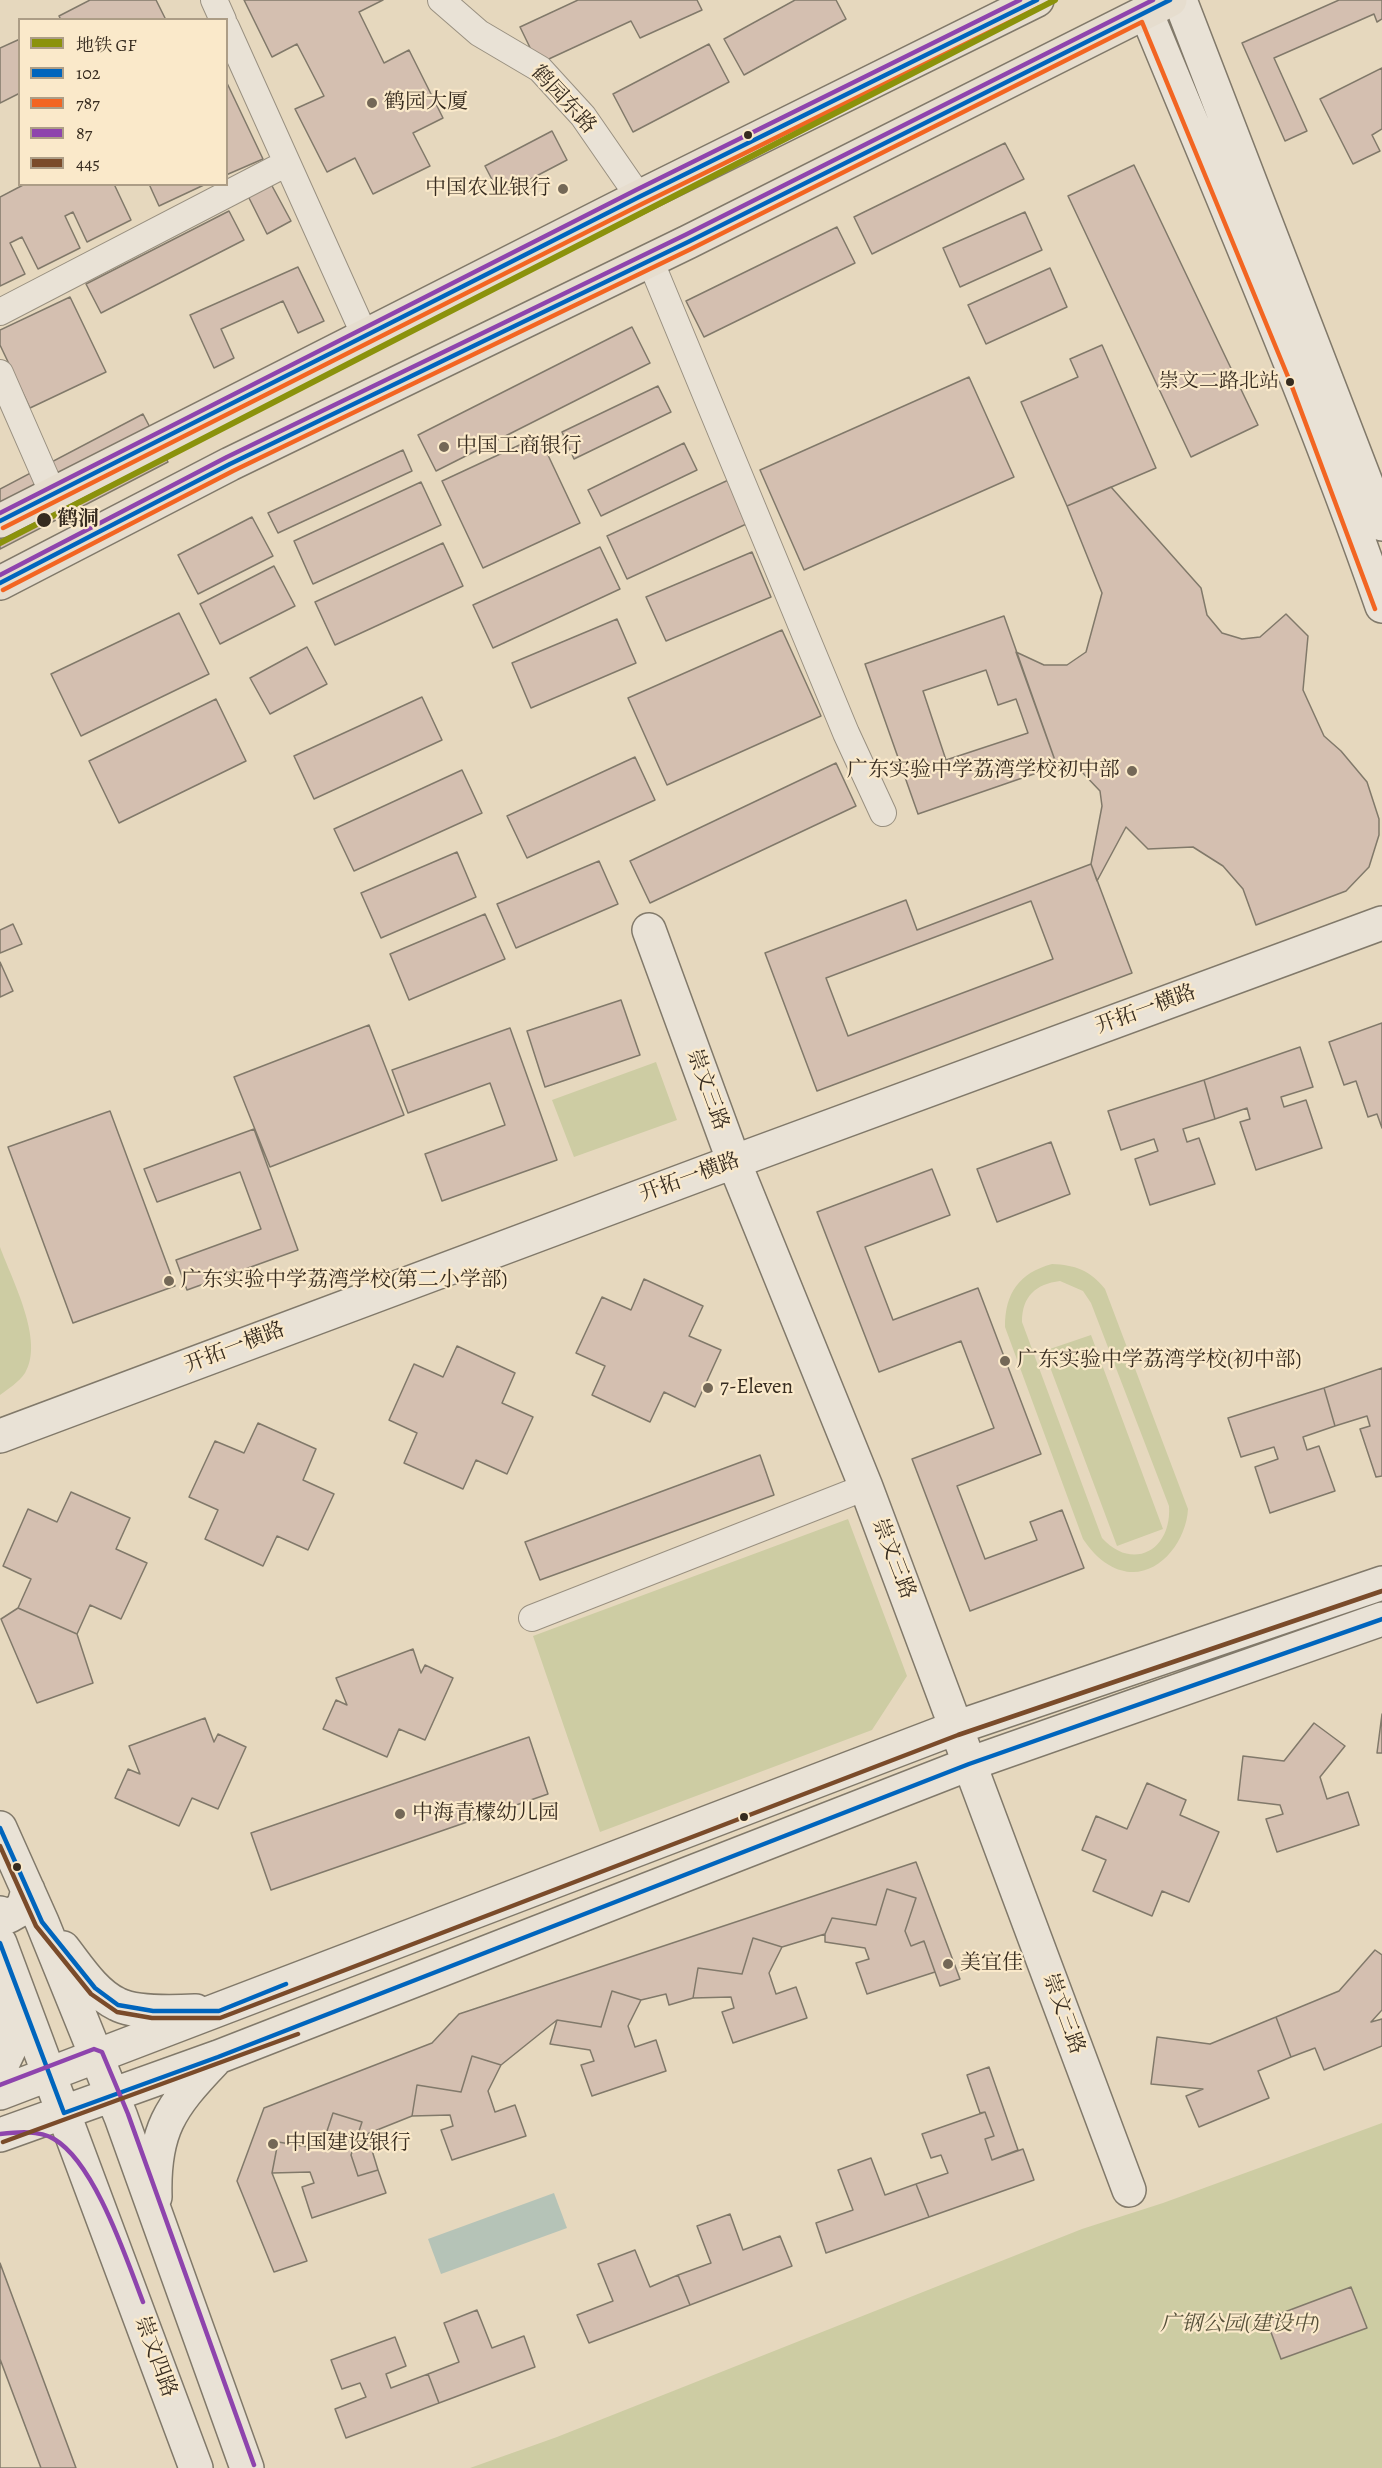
<!DOCTYPE html>
<html>
<head>
<meta charset="utf-8">
<style>
	body { margin:0 }
	#map { position:relative; width:1382px; height:2468px; overflow:hidden; background:#e6d8be; font-family:Alegreya,"Noto Serif SC",serif }
	canvas { display:block }
	.legend { position:absolute; left:18px; top:18px; width:210px; height:168px; box-sizing:border-box; background:#fae9ca; border:2px solid #ac9d86; margin:0; padding:8px 10px; list-style:none; font-size:18px; color:#362b1f }
	.legend li { display:flex; align-items:center; gap:12px; height:30px }
	.legend b { width:30px; border:2px solid #ac9d86 }
</style>
</head>
<body>
<div id="map">
<canvas width="1382" height="2468"></canvas>
<ul class="legend">
<li><b style="height:8px;background:#8b920c"></b>地铁 GF</li>
<li><b style="height:8px;background:#0065bd"></b>102</li>
<li><b style="height:8px;background:#f26522"></b>787</li>
<li><b style="height:8px;background:#8e44ad"></b>87</li>
<li><b style="height:8px;background:#7a4b2a"></b>445</li>
</ul>
</div>
<script>
const ctx = document.querySelector('canvas').getContext('2d');
ctx.lineJoin = 'round';
function paint(path, color) { ctx.fillStyle = color; ctx.fill(path, 'evenodd'); }
function strokePath(path, color, width, dash) { ctx.strokeStyle = color; ctx.lineWidth = width; ctx.lineCap = dash ? 'butt' : 'round'; ctx.setLineDash(dash || []); ctx.stroke(path); }
function write(font, color, halo, rows, align = 'center') {
  ctx.font = font + ' Alegreya,"Noto Serif SC",serif'; ctx.lineWidth = 4.5; ctx.setLineDash([]); ctx.textBaseline = 'middle'; ctx.strokeStyle = halo; ctx.fillStyle = color; for (const [text, x, y, turn = 0] of rows) {
    ctx.save(); ctx.translate(x, y); ctx.rotate((+turn || 0) * Math.PI / 180); ctx.textAlign = isNaN(turn) ? turn : align; if (halo) ctx.strokeText(text, 0, 0); ctx.fillText(text, 0, 0); ctx.restore();
  }
}
paint(new Path2D(`
	M656,1062L677,1120L574,1157L552,1100Z
	M0,1247C12,1280 45,1341 25,1373C19,1382 8,1389 0,1395Z
	M1052,1264C1075,1265 1090,1270 1105,1289L1188,1509C1186,1547 1149,1589 1109,1565C1098,1559 1090,1549 1083,1539L1005,1327C1005,1293 1019,1273 1052,1264ZM1060,1281L1083,1291L1091,1303L1169,1506C1172,1550 1133,1572 1102,1538L1022,1322C1022,1296 1036,1284 1060,1281Z
	M1091,1335L1163,1529L1117,1546L1044,1351Z
	M848,1519L907,1676L872,1730L600,1832L533,1636Z
	M1382,2123V2468H470L557,2437L1082,2229L1163,2203Z`), '#cdcca3');
paint(new Path2D(`
	M554,2193L567,2228L441,2274L428,2239Z`), '#b5c3b7');
const building = new Path2D(`
	M90,0H156L166,20H61L59,16Z
	M244,0H383L359,12L384,63L409,50L443,118L413,133L430,166L373,194L355,158L327,172L295,109L324,96L297,44L272,57Z
	M578,0H697L702,10L640,38L631,21L538,64L520,27Z
	M795,0H836L846,19L744,75L724,39Z
	M1339,0H1382V19L1377,22L1374,14L1274,58L1307,131L1285,141L1242,43Z
	M20,39V93L0,103V48Z
	M709,44L729,82L633,132L613,94Z
	M1382,68V129L1372,135L1380,151L1353,164L1320,99Z
	M226,81L263,159L226,175Z
	M552,131L567,160L500,195L485,166Z
	M1005,143L1024,179L872,254L854,217Z
	M1134,165L1258,425L1191,457L1068,196Z
	M25,184H114L131,220L87,242L73,212L65,216L80,248L38,269L22,237L10,243L25,274L0,286V197Z
	M149,184H206L159,206Z
	M271,184L291,221L267,234L248,196Z
	M229,211L244,240L101,313L86,284Z
	M1025,212L1042,250L960,287L943,248Z
	M837,227L855,263L704,337L686,301Z
	M298,267L324,321L298,333L283,301L221,329L234,358L214,368L190,315Z
	M1050,268L1067,307L986,344L968,305Z
	M70,297L106,372L30,408L0,345V330Z
	M632,327L650,363L436,471L418,435Z
	M1102,345L1156,468L1067,506L1021,402L1078,377L1070,359Z
	M969,377L1014,477L804,570L760,470Z
	M658,386L671,412L574,459L562,432Z
	M143,414L168,462L0,549V489Z
	M539,436L580,523L483,568L442,481Z
	M684,443L697,470L601,516L588,490Z
	M403,450L412,471L278,533L268,513Z
	M735,477L755,520L627,579L607,536Z
	M421,482L441,525L313,584L294,541Z
	M1111,487L1201,588L1207,615L1222,633L1242,639L1260,637L1286,614L1308,636L1303,690L1324,736L1341,751L1367,782L1379,819V835L1369,867L1346,891L1256,925L1243,889L1223,866L1193,847L1148,849L1126,827L1097,881L1091,864L1102,806L1100,791L1081,771L1057,766L1016,652L1044,665H1067L1086,652L1102,593L1067,506Z
	M252,517L273,556L198,594L178,555Z
	M443,543L463,586L335,645L315,602Z
	M600,547L620,589L493,648L473,605Z
	M752,552L771,597L666,641L646,597Z
	M274,566L295,606L220,644L200,604Z
	M179,613L209,674L81,736L51,674Z
	M1004,616L1057,766L918,814L865,664ZM986,670L998,705L1016,699L1028,733L946,760L923,691Z
	M617,619L636,663L531,708L512,663Z
	M782,630L821,716L667,785L628,698Z
	M307,647L327,684L270,714L250,678Z
	M422,697L442,740L314,799L294,756Z
	M216,699L246,761L119,823L89,761Z
	M635,757L655,800L527,858L507,816Z
	M836,763L856,806L650,903L630,861Z
	M462,770L482,813L354,871L334,829Z
	M457,852L476,897L381,938L361,893Z
	M599,861L618,904L516,948L497,904Z
	M1091,864L1132,973L817,1091L765,953L906,900L917,930ZM1031,901L1053,959L848,1036L826,978Z
	M485,914L505,959L409,1000L390,954Z
	M13,924L22,944L0,953V930Z
	M0,962L13,991L0,997Z
	M621,1000L640,1055L545,1087L527,1031Z
	M1382,1023V1128L1377,1114L1368,1117L1356,1081L1344,1085L1329,1042Z
	M369,1025L404,1115L270,1167L234,1077Z
	M510,1028L557,1160L442,1201L425,1154L505,1125L490,1083L408,1113L392,1070Z
	M1300,1047L1313,1087L1281,1097L1284,1107L1306,1100L1322,1148L1256,1170L1240,1122L1250,1119L1247,1108L1215,1119L1204,1080Z
	M1204,1080L1215,1119L1183,1129L1187,1142L1199,1138L1215,1184L1150,1205L1135,1159L1158,1151L1154,1139L1121,1150L1108,1111Z
	M110,1111L175,1286L73,1323L8,1147Z
	M254,1129L298,1250L187,1290L176,1260L261,1229L240,1172L157,1202L144,1169Z
	M1051,1142L1070,1194L997,1222L977,1169Z
	M932,1169L950,1215L865,1247L893,1320L978,1288L1041,1454L957,1486L985,1559L1037,1540L1030,1522L1062,1510L1084,1568L970,1611L912,1459L994,1428L961,1341L879,1372L817,1212Z
	M644,1279L703,1306L689,1336L721,1350L695,1407L664,1392L650,1422L592,1395L605,1366L576,1353L602,1297L631,1310Z
	M457,1346L515,1373L502,1403L533,1417L507,1474L476,1460L463,1489L404,1463L417,1433L389,1420L414,1364L443,1377Z
	M1382,1368V1476L1376,1477L1360,1429L1370,1426L1367,1416L1335,1426L1324,1388Z
	M1324,1388L1335,1426L1303,1437L1307,1450L1319,1446L1335,1491L1270,1513L1255,1467L1278,1459L1274,1447L1241,1457L1228,1418Z
	M258,1423L316,1449L303,1480L334,1494L308,1550L277,1536L263,1566L205,1539L218,1510L189,1497L215,1441L244,1453Z
	M760,1455L774,1495L540,1580L525,1542Z
	M71,1492L130,1518L116,1549L147,1563L121,1619L90,1605L77,1634L18,1608L31,1579L3,1566L28,1509L57,1522Z
	M18,1608L77,1634L93,1683L37,1703L1,1619Z
	M413,1649L421,1673L425,1665L453,1678L425,1740L399,1729L387,1757L323,1729L336,1700L347,1705L336,1678Z
	M1382,1714V1753H1377Z
	M205,1718L214,1742L218,1734L246,1747L218,1809L192,1798L179,1826L115,1798L128,1769L140,1774L129,1746Z
	M1314,1723L1345,1746L1320,1777L1327,1799L1348,1792L1359,1825L1277,1852L1266,1819L1283,1814L1280,1805L1238,1800L1243,1756L1284,1761Z
	M529,1737L548,1794L271,1890L251,1833Z
	M1147,1783L1186,1800L1180,1815L1219,1832L1189,1902L1162,1891L1152,1916L1093,1891L1106,1860L1082,1850L1096,1816L1127,1829Z
	M916,1862L960,1979L940,1986L924,1941L911,1946L905,1931L916,1898L887,1889L876,1925L832,1918L825,1934L782,1947L753,1938L742,1974L698,1968L693,1998L669,2005L666,1994L641,2000L612,1991L601,2027L557,2020L501,2065L472,2056L461,2092L417,2085L412,2116L367,2134L378,2170L358,2176L351,2155L362,2122L333,2113L321,2149L278,2142L272,2173L307,2261L274,2272L237,2181L264,2108L432,2043L459,2014Z
	M887,1889L916,1898L905,1931L911,1946L924,1941L935,1972L867,1994L856,1963L869,1959L865,1948L825,1942V1934L832,1918L876,1925Z
	M753,1938L782,1947L769,1973L776,1994L796,1987L807,2018L733,2043L722,2012L734,2008L731,1997L693,1998L698,1968L742,1974Z
	M1375,1950L1382,1955V2010L1371,2022L1382,2019V2046L1324,2070L1315,2048L1291,2057L1276,2017L1339,1991Z
	M612,1991L641,2000L628,2026L635,2047L656,2040L666,2071L592,2096L581,2065L594,2061L590,2050L550,2044L557,2020L601,2027Z
	M1276,2017L1291,2057L1258,2071L1269,2098L1199,2127L1186,2096L1203,2089L1151,2084L1157,2037L1210,2044Z
	M472,2056L501,2065L488,2091L495,2112L515,2105L526,2136L452,2160L441,2130L453,2126L450,2115L412,2116L417,2085L461,2092Z
	M989,2067L1018,2150L992,2160L985,2139L994,2136L985,2112L980,2113L967,2075Z
	M985,2112L994,2136L985,2139L992,2160L1023,2149L1034,2180L929,2217L916,2184L948,2173L941,2155L931,2158L922,2134Z
	M333,2113L362,2122L351,2155L358,2176L378,2170L386,2193L312,2218L302,2187L314,2183L310,2172L272,2173L278,2142L321,2149Z
	M871,2158L885,2195L916,2184L929,2217L826,2253L816,2223L853,2210L838,2170Z
	M730,2214L743,2250L780,2236L792,2266L690,2305L678,2275L711,2263L697,2226Z
	M635,2250L650,2287L678,2275L690,2305L589,2343L577,2315L613,2301L598,2264Z
	M0,2263L76,2468H0Z
	M1351,2287L1367,2328L1281,2359L1266,2319Z
	M477,2310L492,2348L524,2336L535,2367L439,2403L428,2374L459,2362L444,2323Z
	M395,2337L406,2366L386,2374L391,2388L428,2374L439,2403L346,2438L335,2409L366,2397L360,2383L342,2389L331,2360Z
	M0,2359L41,2468H0Z`);
paint(building, '#d4bfb0');
strokePath(building, '#81796a', 1.5);
const street = new Path2D(`
	M214,0L223,20
	M441,0L479,33L540,69L583,116L639,197
	M226,27L365,336
	M650,260L846,733L883,813
	M0,312L287,163
	M0,373L53,494
	M532,1618L866,1487`);
const secondary = new Path2D(`
	M1180,0L1382,524
	M1146,12C1227,209 1312,405 1382,606
	M649,930L734,1162L866,1487L1129,2190
	M0,1436L706,1172L1382,923
	M0,1828L42,1922L121,2117L247,2468
	M0,1913L9,1916L23,1908L28,1890
	M0,1943L196,2468
	M63,1948C78,1967 94,1993 117,2004C136,2014 175,2012 196,2011
	M0,2069L9,2050L12,1991
	M0,2093L955,1728L1382,1583
	M0,2135L218,2057L969,1764L1382,1619
	M155,2197C153,2131 170,2107 214,2061`);
const primary = new Path2D(`
	M0,521L639,197L1037,0
	M0,583L230,464L688,242L1170,0`);
strokePath(street, '#999080', 28);
strokePath(secondary, '#81796a', 36);
strokePath(primary, '#81796a', 36);
strokePath(street, '#e9e2d6', 26);
strokePath(secondary, '#e9e2d6', 33);
strokePath(primary, '#e6ddce', 33);
strokePath(new Path2D(`
	M0,521L639,197L1037,0
	M0,583L230,464L688,242L1170,0
	M0,1828L42,1922L95,1988L118,2005L153,2011H219L286,1984
	M0,1943L64,2113L218,2057L969,1764L1382,1619`), '#0065bd', 4.5);
strokePath(new Path2D(`
	M3,528L642,204L1040,7
	M3,590L233,471L691,249L1142,22L1291,384L1375,609`), '#f26522', 4.5);
strokePath(new Path2D(`
	M0,513L636,190L1020,0
	M0,575L227,457L685,235L1153,0
	M0,2085L94,2049L102,2052L128,2114L254,2465
	M0,2134C17,2132 39,2130 54,2139C95,2163 126,2258 143,2302`), '#8e44ad', 4.5);
strokePath(new Path2D(`
	M0,1846L36,1926L91,1994L117,2012L152,2018H220L958,1735L1382,1591
	M3,2142L298,2034`), '#7a4b2a', 4.5);
strokePath(new Path2D(`
	M0,543L1055,0`), '#8b920c', 6);
for (const [x, y, r, color] of [
	[372,103,6,"#746857"],
	[748,135,5,"#362b1f"],
	[563,189,6,"#746857"],
	[1290,382,5,"#362b1f"],
	[444,447,6,"#746857"],
	[44,520,8,"#362b1f"],
	[1132,771,6,"#746857"],
	[169,1281,6,"#746857"],
	[1005,1361,6,"#746857"],
	[708,1388,6,"#746857"],
	[400,1814,6,"#746857"],
	[744,1817,5,"#362b1f"],
	[17,1867,5,"#362b1f"],
	[948,1964,6,"#746857"],
	[273,2144,6,"#746857"]
]) { const dot = new Path2D(); dot.arc(x, y, r, 0, 2 * Math.PI); ctx.fillStyle = color; ctx.fill(dot); strokePath(dot, '#fae9ca', 2); }
write('20px', '#362b1f', '#fae9ca', [
	["崇文二路北站",1279,382]
], 'right');
write('21px', '#362b1f', '#fae9ca', [
	["鹤园东路",563,100,47],
	["开拓一横路",1146,1010,-20],
	["崇文三路",707,1090,70],
	["开拓一横路",690,1178,-20],
	["开拓一横路",235,1348,-21],
	["崇文三路",893,1559,69],
	["崇文三路",1063,2014,70],
	["崇文四路",155,2357,70]
]);
write('21px', '#362b1f', '#fae9ca', [
	["鹤园大厦",384,103],
	["中国农业银行",551,189,"right"],
	["中国工商银行",456,447],
	["广东实验中学荔湾学校初中部",1120,771,"right"],
	["广东实验中学荔湾学校(第二小学部)",181,1281],
	["广东实验中学荔湾学校(初中部)",1017,1361],
	["7-Eleven",720,1388],
	["中海青檬幼儿园",412,1814],
	["美宜佳",960,1964],
	["中国建设银行",285,2144]
], 'left');
write('bold 21px', '#362b1f', '#fae9ca', [
	["鹤洞",57,520]
], 'left');
write('italic 21px', '#56513a', '#fae9ca', [
	["广钢公园(建设中)",1240,2325]
]);
</script>
</body>
</html>
